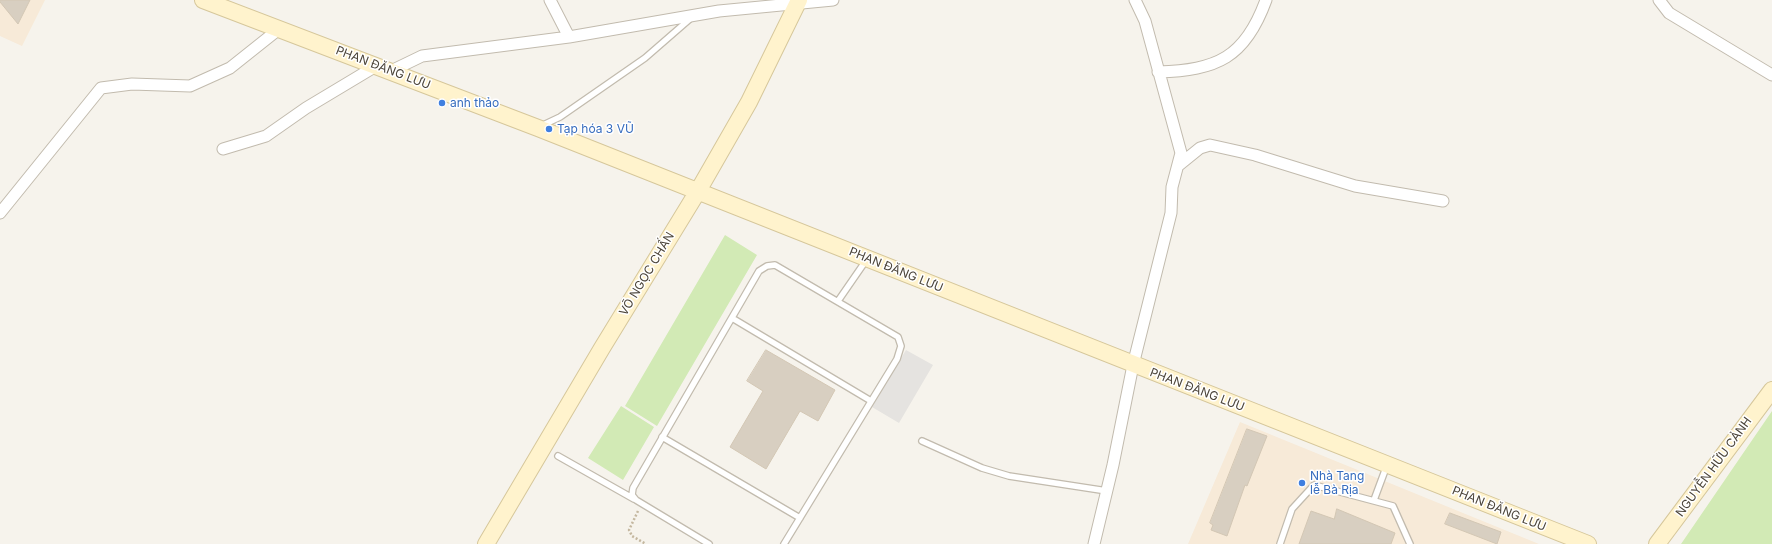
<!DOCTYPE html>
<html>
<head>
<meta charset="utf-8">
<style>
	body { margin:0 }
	canvas { display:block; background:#f6f3ec }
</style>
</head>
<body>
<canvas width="1772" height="544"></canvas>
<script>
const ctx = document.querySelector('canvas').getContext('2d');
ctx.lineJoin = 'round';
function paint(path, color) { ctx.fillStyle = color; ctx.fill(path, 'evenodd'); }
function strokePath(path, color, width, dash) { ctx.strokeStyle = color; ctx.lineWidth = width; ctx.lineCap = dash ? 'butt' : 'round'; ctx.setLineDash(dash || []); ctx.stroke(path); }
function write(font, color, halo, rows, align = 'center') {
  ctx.font = font + ' Inter,sans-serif'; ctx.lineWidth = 3; ctx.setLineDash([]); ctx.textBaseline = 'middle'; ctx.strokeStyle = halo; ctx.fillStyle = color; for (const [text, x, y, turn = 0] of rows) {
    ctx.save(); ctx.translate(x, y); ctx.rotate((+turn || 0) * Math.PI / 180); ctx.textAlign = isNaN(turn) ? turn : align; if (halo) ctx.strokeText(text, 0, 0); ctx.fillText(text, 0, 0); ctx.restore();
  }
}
paint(new Path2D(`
	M0,0H45L22,46L0,36Z
	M1240,422L1539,544H1188Z`), '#f7ead8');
paint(new Path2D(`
	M725,235L757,255L657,426L625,406Z
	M621,406L654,427L623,480L588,458Z
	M1772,410V544H1681L1772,411Z`), '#d2eab5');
paint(new Path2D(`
	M906,350L933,365L899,423L872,407Z`), '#e5e3e0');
const building = new Path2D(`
	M0,0H30L18,24L0,2Z
	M766,350L835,390L818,421L800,411L766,469L730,447L763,391L747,381Z
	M1247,429L1267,436L1247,486L1245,485L1227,536L1211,530L1213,525L1210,523Z
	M1337,509L1395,533L1391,544H1299L1311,511L1334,519Z
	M1450,513L1501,532L1497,544L1445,524Z`);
paint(building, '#d8cfc1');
strokePath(building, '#d3c7b4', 1);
const lane = new Path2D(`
	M541,126L560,117L645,58L691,18
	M838,301L867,259
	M732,318L871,401
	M662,437L800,518
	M922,441L982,468L1009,476L1107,491
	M558,456L634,499
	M1374,500L1387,465
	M709,544L636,500L632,495L633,488L759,271L767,266L775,265L898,337L901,346L897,359L784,544
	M1280,544L1292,509L1314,485L1393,506L1410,544`);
const street = new Path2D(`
	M550,0L569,37
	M1659,0L1669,13L1772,75
	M391,71L422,56L569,37L719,11L833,0
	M1158,72C1217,70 1245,58 1266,0
	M223,149L266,136L306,108L376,66
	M1179,165L1200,148L1210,145L1255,155L1355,186L1443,201
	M0,213L101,88L132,84L190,86L230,68L279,29
	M1094,544L1113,465L1133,365L1171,213L1172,187L1181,153L1145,21L1135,0`);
const secondary = new Path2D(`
	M203,0L538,128L1588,544
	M486,544L602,348L698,191L749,102L799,0
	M1657,544L1772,390`);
strokePath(lane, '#c2bbae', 8);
strokePath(street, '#c2bbae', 13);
strokePath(secondary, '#d6c79b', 18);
strokePath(new Path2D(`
	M638,511L629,530L632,536L646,544`), '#c4b79f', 2.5, [2, 2]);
strokePath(lane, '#fff', 5.5);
strokePath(street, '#fff', 11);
strokePath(secondary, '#fff3cd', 16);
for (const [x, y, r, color] of [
	[442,103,4,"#3f7fe0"],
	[549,129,4,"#3f7fe0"],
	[1302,483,4,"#3f7fe0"]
]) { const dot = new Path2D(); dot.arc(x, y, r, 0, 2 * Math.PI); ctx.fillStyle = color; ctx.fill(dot); strokePath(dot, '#fff', 1.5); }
write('12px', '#4b4439', '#fff', [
	["PHAN ĐĂNG LƯU",383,68,21],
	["PHAN ĐĂNG LƯU",896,270,22],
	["VÕ NGỌC CHẤN",647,274,-59],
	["PHAN ĐĂNG LƯU",1197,390,21],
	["NGUYỄN HỮU CẢNH",1714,467,-54],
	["PHAN ĐĂNG LƯU",1499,509,22]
]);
write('12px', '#366cbe', '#fff', [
	["anh thảo",450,103],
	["Tạp hóa 3 VŨ",557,129],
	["Nhà Tang",1310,476],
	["lễ Bà Rịa",1310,490]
], 'left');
</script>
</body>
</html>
